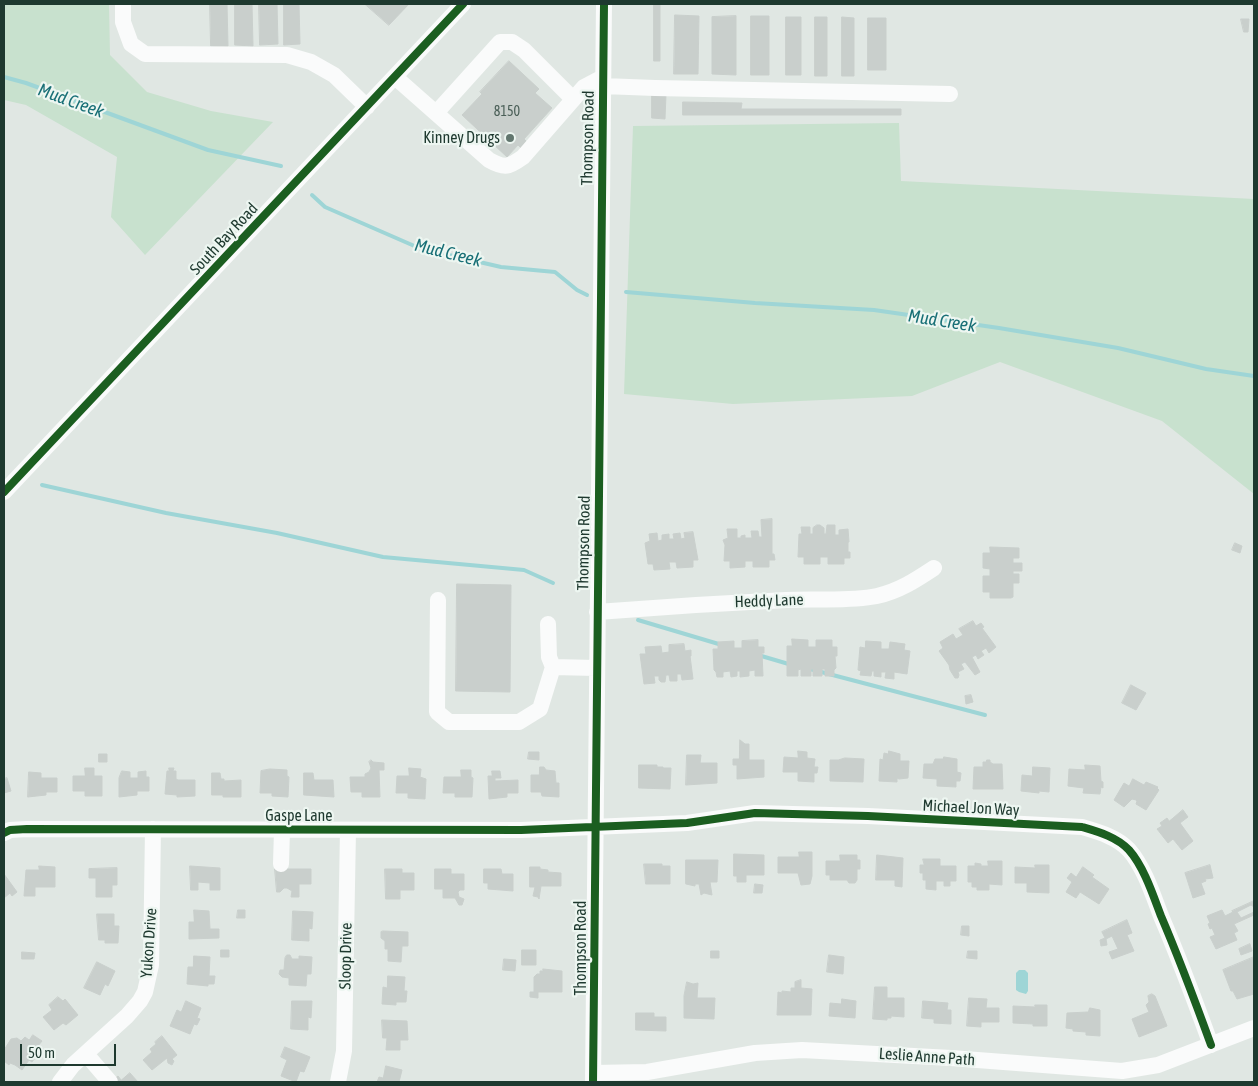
<!DOCTYPE html>
<html>
<head>
<meta charset="utf-8">
<style>
	body { margin:0 }
	#map { position:relative; width:1258px; height:1086px; overflow:hidden; background:#e0e7e3; font-family:"Asap Condensed",sans-serif }
	canvas { display:block }
	.frame { position:absolute; inset:0; border:5px solid #1e392f; pointer-events:none }
	.scale { position:absolute; left:20px; top:1044px; width:96px; height:22px; box-sizing:border-box; border:2px solid #1e392f; border-top:0; padding-left:6px; font-size:15px; line-height:18px; white-space:nowrap; color:#1e392f; -webkit-text-stroke:4px #edf6f1; paint-order:stroke }
</style>
</head>
<body>
<div id="map">
<canvas width="1258" height="1086"></canvas>
<div class="frame"></div>
<div class="scale">50 m</div>
</div>
<script>
const ctx = document.querySelector('canvas').getContext('2d');
ctx.lineJoin = 'round';
function paint(path, color) { ctx.fillStyle = color; ctx.fill(path, 'evenodd'); }
function strokePath(path, color, width, dash) { ctx.strokeStyle = color; ctx.lineWidth = width; ctx.lineCap = dash ? 'butt' : 'round'; ctx.setLineDash(dash || []); ctx.stroke(path); }
function write(font, color, halo, rows, align = 'center') {
  ctx.font = font + ' "Asap Condensed",sans-serif'; ctx.lineWidth = 4.5; ctx.setLineDash([]); ctx.textBaseline = 'middle'; ctx.strokeStyle = halo; ctx.fillStyle = color; for (const [text, x, y, turn = 0] of rows) {
    ctx.save(); ctx.translate(x, y); ctx.rotate((+turn || 0) * Math.PI / 180); ctx.textAlign = isNaN(turn) ? turn : align; if (halo) ctx.strokeText(text, 0, 0); ctx.fillText(text, 0, 0); ctx.restore();
  }
}
paint(new Path2D(`
	M4,4H109L110,55L147,92L211,111L273,122L145,255L111,217L117,157L26,105L4,100Z
	M899,123L901,181L1254,199V494L1162,421L1000,362L912,396L733,404L624,394L633,126Z`), '#c8e1ce');
paint(new Path2D(`
	M1019,970H1025L1028,973V991L1026,994L1019,992L1016,990V973Z`), '#9ed5d6');
strokePath(new Path2D(`
	M4,77L26,83L208,150L281,166
	M312,195L325,207L419,248L501,267L555,272L577,290L587,295
	M626,292L755,303L874,310L999,328L1118,348L1206,369L1254,376
	M42,485L166,513L277,533L383,557L524,570L553,583
	M638,620L722,645
	M758,655L792,665
	M806,668L985,715`), '#9ed5d6', 4);
const building = new Path2D(`
	M210,4H227L228,46H211Z
	M235,4H252L253,46L235,45Z
	M259,4H277L278,44L260,45Z
	M284,4H299L300,44L284,45Z
	M365,4H409L389,25Z
	M654,4H660V61H654Z
	M675,15L699,16L698,74H674Z
	M736,16V75L712,74V17Z
	M751,16H769V75H751Z
	M786,17H801V75H786Z
	M815,17H827V76H815Z
	M842,17L854,18V76H842Z
	M868,18H886V70H868Z
	M1241,19H1249L1248,32H1244Z
	M509,61L539,89L535,93L552,108L524,139L529,144L523,150L518,145L507,157L462,115L482,94L480,92Z
	M652,93L666,94L665,119L652,118Z
	M683,102L742,103L741,109H901V115H683Z
	M772,519V554H774L775,560H769V567H753V561H745V567L730,568V561H724L725,545L723,540L728,538L727,529H737V538H741V536L745,535V538H752L751,531H758L759,537H762L761,520Z
	M817,525H820L824,528V534H826L827,525H835V535H839V530L848,529L849,542H848V552H850V558H844V564H828V557H820V564H804V557H798L799,534H802L801,527H810V534H813V528Z
	M693,532L698,560H693V567L677,568L676,562H669L670,569L654,570L653,564H648L645,543L650,541L649,534L657,533L658,541L662,540V535L669,534V539H674L673,534L680,533L681,539L685,538L684,533Z
	M1235,543L1242,546L1240,553L1232,550Z
	M990,547L1019,548V558H1013V563H1022V571H1013V574H1019V583H1013V597L1011,598H990V592H983V576H990V569L983,568V553H990Z
	M457,584L511,585L510,692L456,691Z
	M973,621L976,626L981,623L984,627L982,628L996,647L989,653L986,648L981,651L984,655L978,659L976,655L972,657L980,672L975,675L965,662L961,664L964,669L958,672L959,675L958,678H955L950,670L949,665L939,651L943,648L940,642L953,634L956,639L963,635L959,629Z
	M792,639L808,640V647H816V640H832V647H837V656H835L836,668L834,670V676H825V669H822V676H813V669H811V676H801V669L798,670V676H787V646H792Z
	M758,640V647H764V653H762L763,676H755V670L749,671V676L740,677V671H737V676L731,677L730,671L723,672V677H717L716,672L714,670L713,649H718V642L734,641V648H742V641Z
	M866,641L881,642V649H889L890,642L905,644L904,650L910,651L907,674L894,672V679L885,678L886,672H881V677L874,676V671H872L871,676L860,675L861,671L858,670L860,647L865,648Z
	M684,644L685,651L691,650V656H690L693,679L682,680L681,674H677V681H670L669,675H666L665,682H661L659,680V676H654L655,683L644,684L640,654H646L645,647L661,646L662,653L669,652V645Z
	M1131,685L1146,693L1136,710L1122,703Z
	M971,695L973,702L966,704L965,696Z
	M740,740L745,744H749V760H764V777L737,779V765H733V759H739Z
	M798,751L807,752V758L815,759L814,767H818L817,773H814V782L798,781V772H783L784,757L798,758Z
	M889,751L900,754V761H909L908,778L899,779L897,778V782L879,781L880,759L883,760L884,753L888,754Z
	M529,752H539V760L528,759Z
	M99,754H107V762H99Z
	M687,755H701L700,763H717V783L686,785Z
	M944,757L957,759V772L961,773L960,781H956V787L937,786V779L923,778L924,764H933L935,759H943Z
	M845,758L864,759L863,782L830,781V760H838Z
	M371,760L373,762L384,763V770H379L380,797H362V792H351L350,777H365V774L369,772L371,768L369,762Z
	M987,760H990V762L993,764H1002L1003,789H973L974,767H983V762H986Z
	M639,765H657V767H663V768H671L670,789L639,788Z
	M1085,765L1100,766L1101,781L1103,782V788L1101,787L1100,794L1083,793L1084,788L1068,786L1069,769L1085,770Z
	M540,767H544L546,770L555,771L556,783H559V797L542,796L541,792H531V775H539Z
	M1033,767L1050,768L1049,792L1039,791V793L1021,791L1022,775L1032,776Z
	M85,768H94V776H102V796H85V791H73V776H85Z
	M169,768H174L173,771H176V779L178,780H195V796L177,797V795L165,794L167,771H169Z
	M409,768L421,769L420,777L426,779L425,799L408,798V793H396L397,776H409Z
	M270,769L287,770V776L289,777L288,797L272,796V793H260L261,771Z
	M461,770H471V777L473,778L472,797H455V793H443L444,777H461Z
	M122,771L130,772V778H138V772L146,771V777H149V791H137V795L119,797V778Z
	M492,771H500L501,778H495V781L518,780V793H507V797L489,799L488,776H492Z
	M29,772L41,773V778H57V792H46V795L28,797Z
	M212,773H220L221,779H224V781L241,780V797H223V795H212Z
	M304,773H313L314,780H333L334,797L304,795Z
	M7,778L11,791L4,793V779Z
	M1133,779L1144,785L1146,782L1158,787L1157,788L1159,790L1146,810L1136,804L1137,801L1136,800L1132,799L1124,807L1114,800L1124,783L1129,786Z
	M1183,810L1188,817L1180,823L1193,841L1182,850L1173,839L1168,843L1157,829L1162,826L1160,823L1167,818L1169,821Z
	M799,852H812V876L810,884L801,885L798,873H778V857H799Z
	M734,854L764,855V875H746V882H737V876H734Z
	M840,855H857V860H860V869H857V880L855,883H849L847,880H830V875H826V861H840Z
	M877,855L903,858L902,887L895,886V880H876Z
	M923,859H940V866H956V881H950V886H944V881H936V890L926,889V880H923V873H920V865H924Z
	M686,860H718L717,882H710L712,895L704,893L701,895L699,884H695V886L686,884Z
	M988,861H1002V885L989,884V890H977V887H972V882H968V866H975V863L981,864V866H988Z
	M644,864H662V866H670V884H646Z
	M1035,865H1049V893L1027,892V883H1015V867L1035,868Z
	M1210,865L1213,878L1205,879L1206,881L1201,883L1205,894L1193,898L1185,873Z
	M39,866L55,867V887H35V896H24L26,870H39Z
	M190,866L220,868V890H210V883L198,882V890H191Z
	M530,867H540V869L548,870V872L561,873V886H541L539,899L538,897L533,896L535,887H530Z
	M1083,867L1094,875L1092,877L1109,889L1099,904L1080,892L1076,898L1066,892L1072,882L1067,878L1071,873L1076,877Z
	M117,868V885H112V897H96V878H89V869Z
	M275,869H311V884H299V897H291L292,891L287,888H284L280,892H277Z
	M385,869H402V873H414V890H400V899H386Z
	M435,869H451V874H464V890H460L458,892L459,897L464,899L462,905H459L455,898H443V889H435Z
	M484,869H501L502,874H513V891L488,889V883H484Z
	M4,874L17,892L12,896L10,893L4,898Z
	M755,884L763,885L762,893H754Z
	M1254,901V907L1251,905L1237,912L1241,918L1254,912V915L1234,924L1238,931L1234,933L1237,940L1216,949L1210,937L1215,935L1212,928L1210,929L1208,924L1210,923L1207,916L1222,910L1225,916L1233,912L1232,911Z
	M194,910L209,911L210,929H219V938L189,939V922H194Z
	M238,910H245V918H237Z
	M293,911L313,912L312,929L309,928V941L292,940Z
	M97,914H114V926H119L118,943H105V940H99Z
	M1127,920L1132,933L1127,935L1134,951L1112,959L1109,952L1118,949L1112,936L1106,939L1107,945L1101,946L1100,940L1105,938L1102,932Z
	M962,926H969V936L961,935Z
	M383,931L408,932V946H402L401,962L388,961V949H385V941L381,938V932Z
	M1250,944L1252,951L1241,955L1239,949Z
	M221,950H229V957H221Z
	M522,950H536V965H522Z
	M711,951H719V958H711Z
	M968,951H977V959L967,958Z
	M22,952L35,953L34,959H22Z
	M287,955H290L292,959H299V956L312,957L311,974H307L306,986L289,985V978L282,977L279,974L280,970H284L285,958Z
	M829,955L844,957L843,974L827,972Z
	M194,956L210,957L209,976H215L214,984H208V986L187,984L188,967H193Z
	M1254,957V994L1237,999L1233,991H1231L1223,970Z
	M504,959L516,960L515,971L503,970Z
	M97,962L115,971L108,986L105,984L100,995L84,988Z
	M543,969L562,971V992H538V998L530,997V992H534V977L537,974H540V971H543Z
	M388,976L405,977L404,991H407L406,1002H396V1005L382,1004L383,987L387,988Z
	M801,980V988L812,989L811,1015H777L778,992L782,993V991L791,992V988H795V982Z
	M687,982L693,984L698,983L697,998H715L714,1019L684,1018V996Z
	M875,987H887V998H904V1017L891,1016V1018H887V1020L873,1019Z
	M1152,994L1155,996L1167,1026L1139,1037L1132,1019L1149,1012L1146,1005L1149,1002L1148,996Z
	M58,997L63,1001L65,999L78,1015L66,1025L63,1023L54,1030L43,1017L52,1010L49,1005Z
	M969,998L987,999L986,1008H999V1022H981V1027L967,1026Z
	M842,999L856,1001L855,1018L829,1016L830,1003L841,1004Z
	M186,1001L201,1008L197,1018L200,1019L197,1025L194,1024L190,1034L170,1026L177,1010L181,1012Z
	M292,1001H312L311,1018L308,1017V1030L291,1029Z
	M923,1001L948,1003L947,1010H951V1024L934,1023V1019L922,1018Z
	M1035,1005H1047V1026H1033V1024L1013,1023V1006L1035,1007Z
	M1090,1008L1100,1010V1036L1086,1035V1032L1073,1031V1029L1066,1028L1067,1013L1088,1012Z
	M636,1013H654V1017H666V1031L636,1030Z
	M382,1020L407,1021L408,1040H400V1050H386L387,1038H383Z
	M33,1035L42,1041L38,1046L42,1048L32,1062L29,1060L22,1070L15,1065L10,1063L9,1065L4,1061V1050L11,1039L17,1038L21,1041L25,1037L29,1040Z
	M162,1036L177,1055L172,1059L174,1061L172,1065L168,1063L167,1058L152,1070L143,1060L152,1052L150,1049L156,1044L155,1042Z
	M285,1047L310,1057L304,1072L300,1071L296,1082L281,1076L287,1060L281,1057Z
	M386,1066L402,1070L399,1082H377L379,1077L383,1078Z
	M130,1073L138,1082H111L118,1076L121,1080Z`);
paint(building, '#c9cfcc');
strokePath(building, '#c9cfcc', 1);
strokePath(new Path2D(`
	M123,4V22L131,44L145,54L287,55L311,62L334,75L367,107
	M395,77L489,160C505,169 509,167 523,157L584,87L603,77
	M603,86L655,88L950,94
	M436,113L500,42H512L524,50L573,99
	M4,492L463,4
	M438,600L437,712L449,722H519L540,709L553,667L596,668
	M597,612C660,607 723,603 786,600C816,598 848,602 877,596C899,591 916,580 934,568
	M548,624L549,657L553,667
	M4,833L10,830L27,829L521,830L687,823L755,813L868,816L1082,827C1099,832 1117,837 1129,850C1144,867 1153,895 1161,916C1179,958 1195,1001 1211,1045
	M281,864L282,830
	M86,1054L110,1082
	M593,1073L647,1072L755,1053L802,1050L951,1058L1122,1071L1158,1065L1254,1028
	M60,1082L73,1065L127,1016L140,1001L145,992L151,965L153,829
	M338,1082L344,1051L348,830
	M593,1082L604,4`), '#fafbfb', 16);
strokePath(new Path2D(`
	M4,492L463,4
	M4,833L10,830L27,829L521,830L687,823L755,813L868,816L1082,827C1099,832 1117,837 1129,850C1144,867 1153,895 1161,916C1179,958 1195,1001 1211,1045
	M593,1082L604,4`), '#1b5e20', 8);
for (const [x, y, r, color] of [
	[510,138,5,"#62766e"]
]) { const dot = new Path2D(); dot.arc(x, y, r, 0, 2 * Math.PI); ctx.fillStyle = color; ctx.fill(dot); strokePath(dot, '#edf6f1', 2); }
write('14px', '#4a5f57', null, [
	["8150",507,112]
]);
write('16px', '#1e392f', '#edf6f1', [
	["Kinney Drugs",500,138]
], 'right');
write('16px', '#1e392f', '#edf6f1', [
	["Thompson Road",588,138,-89],
	["South Bay Road",224,239,-47],
	["Thompson Road",584,543,-89],
	["Heddy Lane",769,601,-2],
	["Michael Jon Way",971,808,3],
	["Gaspe Lane",299,816],
	["Yukon Drive",149,943,-86],
	["Thompson Road",581,948,-90],
	["Sloop Drive",346,956,-89],
	["Leslie Anne Path",927,1057,4]
]);
write('italic 18px', '#186f76', '#edf6f1', [
	["Mud Creek",71,101,20],
	["Mud Creek",448,253,14],
	["Mud Creek",942,321,9]
]);
</script>
</body>
</html>
